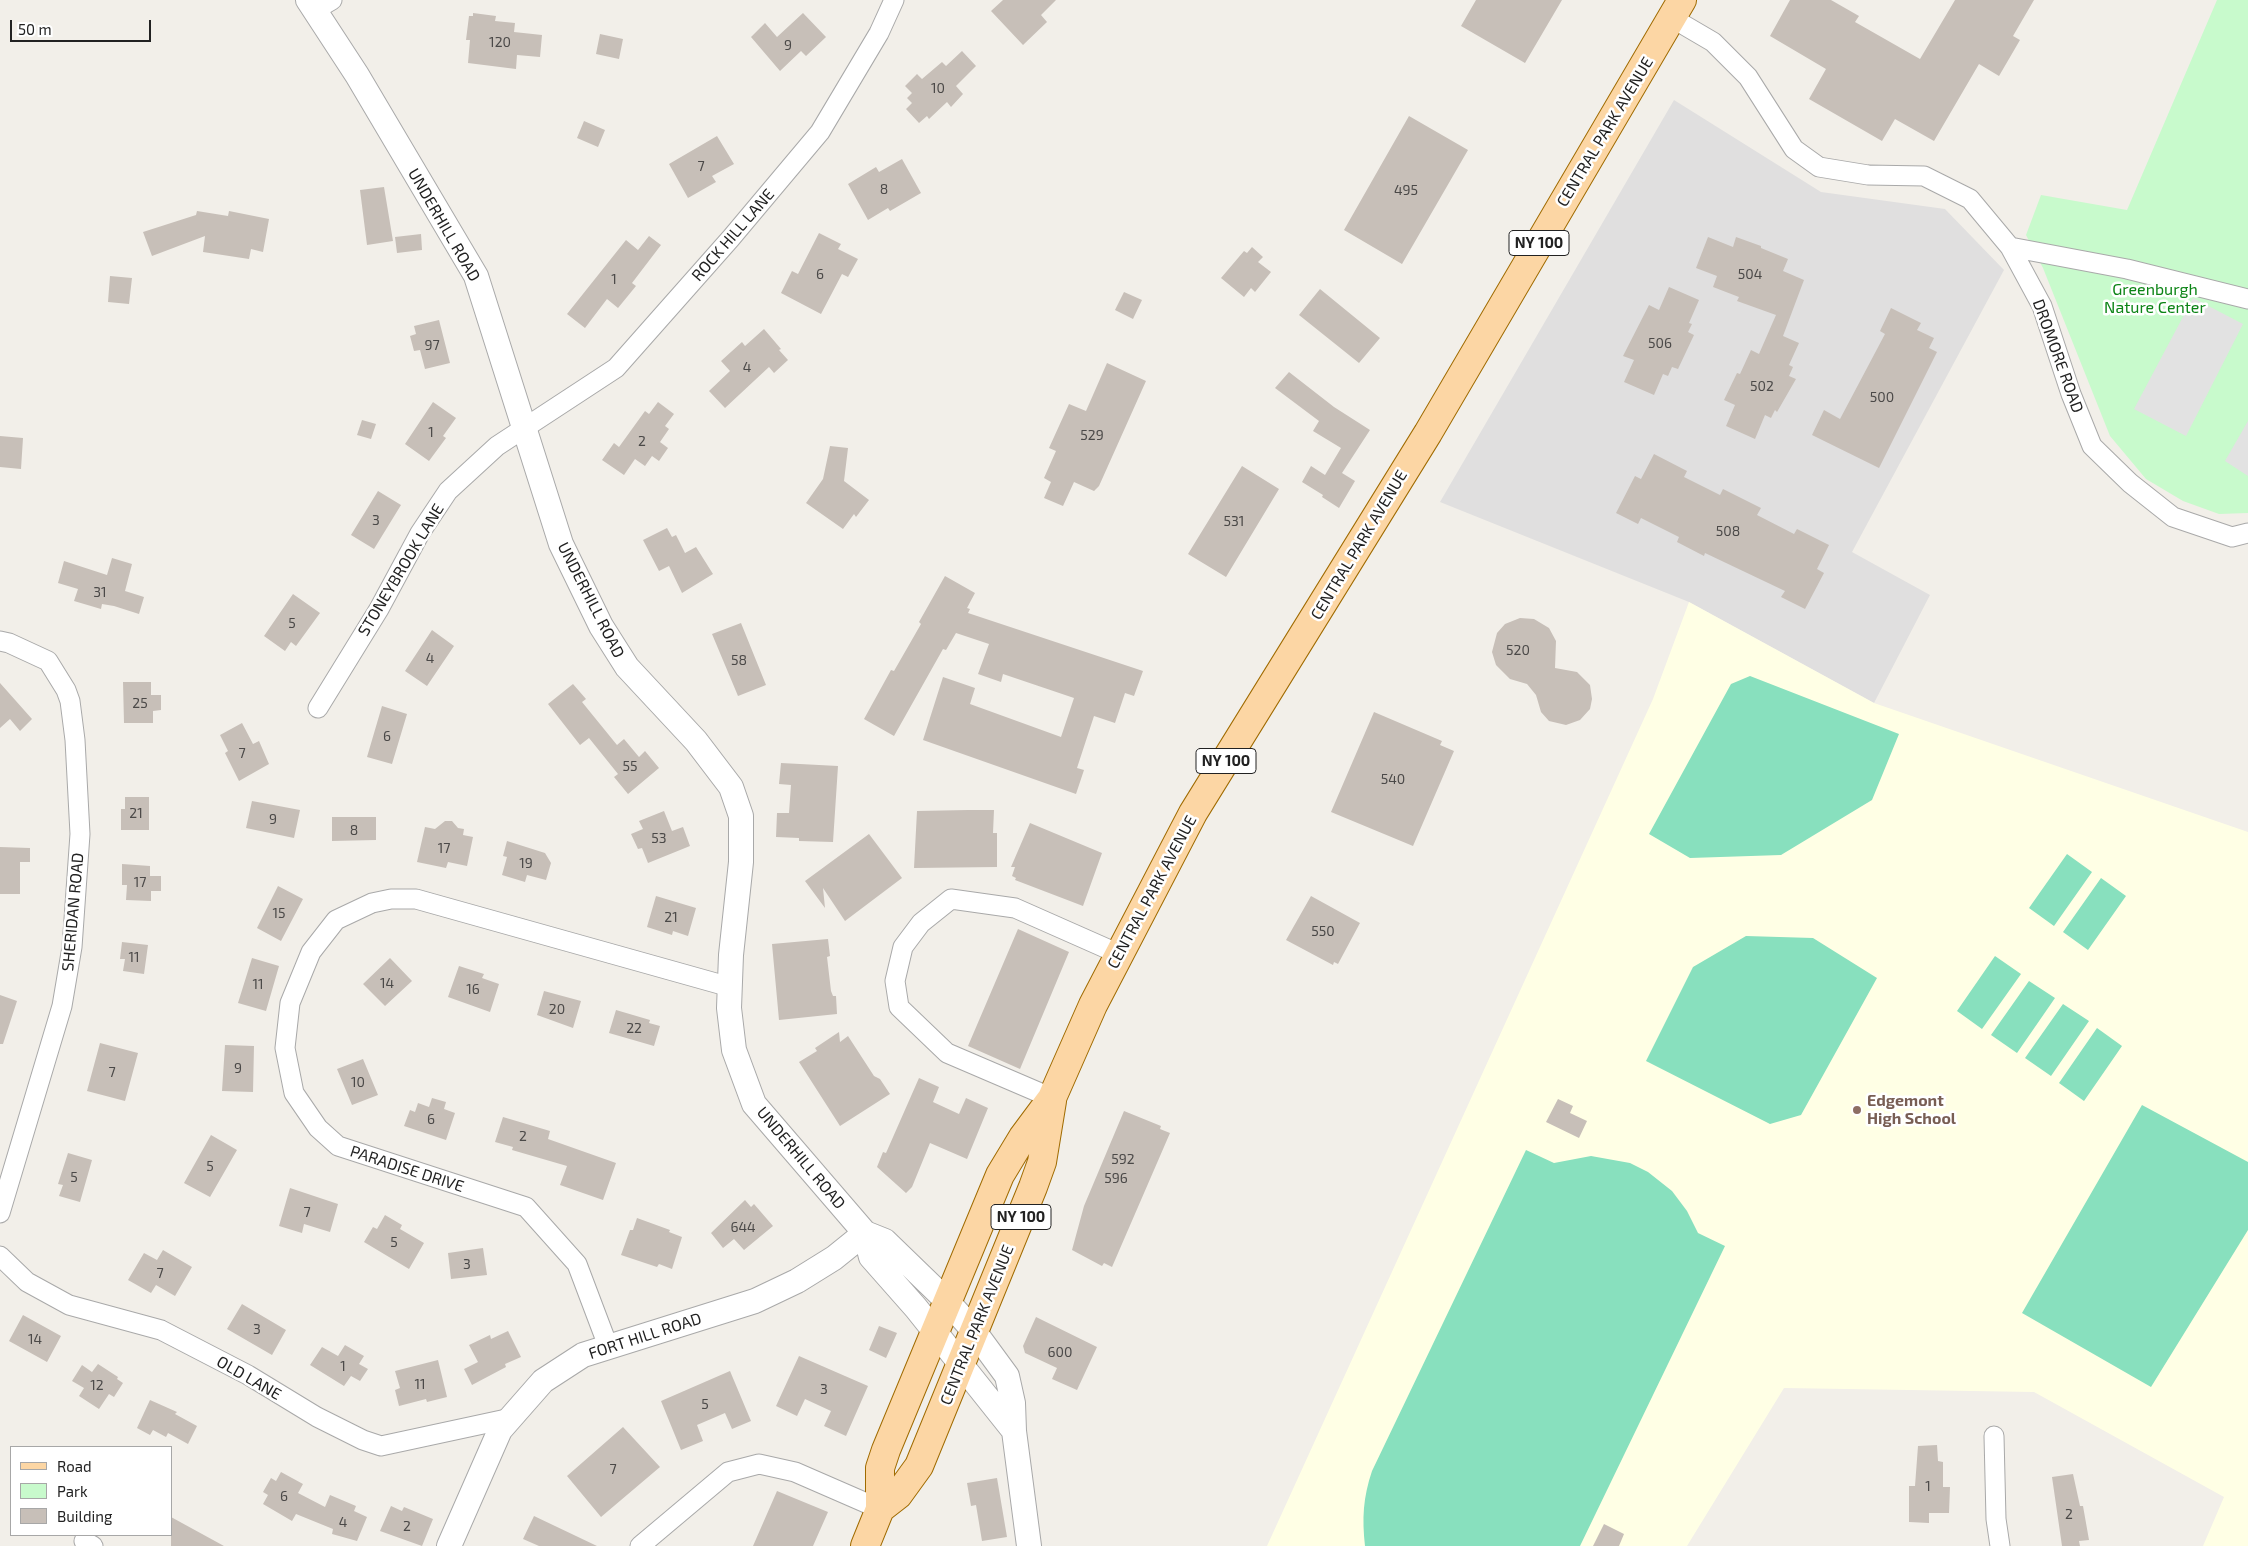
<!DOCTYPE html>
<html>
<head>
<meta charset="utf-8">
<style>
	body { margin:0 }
	#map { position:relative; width:2248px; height:1546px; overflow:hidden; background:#f2efe9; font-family:"Exo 2",sans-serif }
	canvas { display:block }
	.legend { position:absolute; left:10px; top:1446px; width:162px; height:90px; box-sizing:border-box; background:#fff; border:1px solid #a7a7a7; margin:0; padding:6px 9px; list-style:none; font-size:15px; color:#222 }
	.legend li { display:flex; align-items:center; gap:10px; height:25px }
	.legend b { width:25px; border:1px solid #a7a7a7 }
	.scale { position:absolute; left:10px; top:20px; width:141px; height:22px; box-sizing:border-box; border:2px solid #222; border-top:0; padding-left:6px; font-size:15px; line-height:18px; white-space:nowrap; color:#222; -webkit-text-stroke:4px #fff; paint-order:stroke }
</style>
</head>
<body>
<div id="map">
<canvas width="2248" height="1546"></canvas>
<ul class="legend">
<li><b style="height:6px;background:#fcd6a4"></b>Road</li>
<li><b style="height:14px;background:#c8facc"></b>Park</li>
<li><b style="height:14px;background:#c7bfb8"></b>Building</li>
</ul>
<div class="scale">50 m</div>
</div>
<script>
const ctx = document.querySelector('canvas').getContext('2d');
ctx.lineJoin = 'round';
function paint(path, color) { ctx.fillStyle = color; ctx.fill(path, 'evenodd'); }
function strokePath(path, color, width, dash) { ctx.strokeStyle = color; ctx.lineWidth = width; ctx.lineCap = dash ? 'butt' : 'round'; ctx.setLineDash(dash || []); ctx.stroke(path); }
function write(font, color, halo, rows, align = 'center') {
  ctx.font = font + ' "Exo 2",sans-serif'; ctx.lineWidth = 5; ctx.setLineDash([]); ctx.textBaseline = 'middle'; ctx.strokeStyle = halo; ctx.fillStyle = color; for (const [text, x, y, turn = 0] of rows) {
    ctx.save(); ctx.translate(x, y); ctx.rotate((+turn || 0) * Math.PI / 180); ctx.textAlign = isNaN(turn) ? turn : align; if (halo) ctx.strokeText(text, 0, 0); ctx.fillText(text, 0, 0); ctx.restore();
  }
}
paint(new Path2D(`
	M1674,100L1821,192L1945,209L2004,270L1852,552L1930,595L1874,703L1689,602L1440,502Z`), '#e0dfdf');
paint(new Path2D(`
	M1689,602L1874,703L2248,832V1546H2203L2224,1497L2034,1392L1784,1388L1687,1546H1267L1653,699Z`), '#ffffe5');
paint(new Path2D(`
	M2217,0H2248V513L2219,514L2183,501L2146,479L2110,436L2043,268L2026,235L2041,195L2127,210Z`), '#c8facc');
paint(new Path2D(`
	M1750,676L1899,734L1872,800L1781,855L1690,858L1649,834L1731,684Z
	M2067,854L2092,872L2054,926L2029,908Z
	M2101,878L2126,896L2088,950L2063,932Z
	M1746,936L1813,938L1877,978L1801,1115L1770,1124L1646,1061L1693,967Z
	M1995,956L2021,974L1982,1029L1957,1011Z
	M2029,981L2055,998L2017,1053L1991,1035Z
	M2063,1004L2089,1021L2051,1076L2025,1058Z
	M2097,1028L2122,1046L2084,1101L2059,1083Z
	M2142,1105L2248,1162V1230L2151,1387L2022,1313Z
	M1526,1150L1554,1163L1591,1156L1630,1163L1648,1172L1672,1191L1687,1211L1698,1233L1725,1246L1580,1546H1365C1362,1518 1363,1498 1372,1471Z`), '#88e0be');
paint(new Path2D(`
	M2193,298L2243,324L2186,436L2134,409Z
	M2248,421V476L2225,461Z`), '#e2e2e2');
paint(new Path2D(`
	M1003,0H1056L1041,15L1047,22L1023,45L991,11Z
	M1476,0H1562L1525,63L1461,26Z
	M1790,0H1831L1859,16L1855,22L1920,59L1955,0H2034L2013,36L2020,40L1999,76L1979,64L1934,141L1895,119L1882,141L1809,99L1826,69L1770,36Z
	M473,13L496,16L495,21L515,23L514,32L542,35L540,57L517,55L516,69L468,63L470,40H466L469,16H473Z
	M803,13L826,37L806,56L801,51L780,71L751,37L765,23L777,37Z
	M600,34L623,39L619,59L596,54Z
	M962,51L976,66L956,86L963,94L951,107L947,102L929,119L927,116L919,123L906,109L912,103L907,98L912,93L905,86L917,74L922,79L942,62L946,66Z
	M1409,116L1468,150L1402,264L1344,230Z
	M584,121L605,130L598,147L577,138Z
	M717,136L734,164L712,176L716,182L688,198L669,164Z
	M902,159L921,193L890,211L888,208L868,220L848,184L876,167L879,172Z
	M384,187L393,241L367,245L360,190Z
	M197,211L228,216L229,211L269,219L263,252L251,249L249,259L203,252L205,236L152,256L143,232L196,215Z
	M819,233L841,244L838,249L858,259L848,277L842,274L821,314L781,293L792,271L798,274Z
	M421,234L422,250L397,253L395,237Z
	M649,236L661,245L632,283L636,286L618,308L607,299L585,328L567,314L626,240L638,250Z
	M1708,237L1733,247L1736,237L1761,246V248L1788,259L1783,271L1804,280L1783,336L1799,343L1789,365L1793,367L1789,376L1796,379L1777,412L1775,410L1771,418L1765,415L1755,439L1726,426L1735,405L1724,400L1737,373L1740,374L1751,350L1759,354L1776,315L1737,301L1739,297L1713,287L1717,276L1696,268Z
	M1252,247L1263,257L1258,262L1271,272L1255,292L1251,288L1244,297L1221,278L1244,251L1247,253Z
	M110,276L132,278L129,304L108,302Z
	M1669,287L1699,300L1689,323L1692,324L1688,332L1694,335L1678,369L1672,367L1668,376L1663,374L1654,395L1624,382L1634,360L1623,356L1649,305L1659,310Z
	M1320,289L1380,338L1359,363L1299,315Z
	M1124,292L1142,300L1133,319L1115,310Z
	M1891,308L1921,323L1917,330L1934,338L1929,348L1937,352L1879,468L1812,435L1824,410L1840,419L1885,334L1880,331Z
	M439,320L450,363L425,369L420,350L414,351L410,336L416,334L414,326Z
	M764,329L781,349L779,350L788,360L774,373L769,367L725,408L709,391L730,371L721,361L742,342L745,346Z
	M1107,363L1146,381L1099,486L1094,491L1074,482L1063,506L1044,498L1051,482L1044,478L1056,451L1049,448L1069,404L1086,411Z
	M1289,372L1334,407L1370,430L1342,473L1355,481L1339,508L1322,497L1323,495L1302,482L1311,466L1325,475L1341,448L1313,431L1319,421L1275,388Z
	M433,402L456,418L443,436L446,438L429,461L405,444Z
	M658,402L674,414L665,426L669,429L660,442L668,448L659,461L652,456L645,466L635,459L624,475L602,460L614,443L619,447L645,411L649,414Z
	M362,420L376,424L371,439L357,435Z
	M0,436L23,438L21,469L0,467Z
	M830,446L848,448L844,481L869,500L856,517L854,514L843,529L806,503L823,479Z
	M1654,454L1687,471L1684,477L1720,495L1723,489L1761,508L1757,515L1794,534L1797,529L1829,545L1817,569L1824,573L1805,609L1781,597L1785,591L1705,553L1704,556L1677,542L1679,537L1641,518L1638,524L1616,513L1635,476L1641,479Z
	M1242,466L1279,489L1226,577L1188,554Z
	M378,491L401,505L374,549L351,535Z
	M667,528L672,537L676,535L685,553L696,547L713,574L682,593L669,566L659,571L643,540Z
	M112,558L132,564L125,591L144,597L139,614L114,606L102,604L101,609L74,601L78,589L58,583L64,561L107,575Z
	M945,576L975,593L967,608L970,609L968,613L1143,671L1134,696L1125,693L1115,723L1094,716L1077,768L1084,770L1076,794L923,740L943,677L975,688L970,704L1061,737L1074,698L1003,674L1001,682L978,674L989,644L956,633L946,650L943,649L894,736L864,719L891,670L894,671L921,624L919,622Z
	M293,594L320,613L296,646L291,642L285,651L264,636Z
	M1520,618L1534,619L1549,628L1556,641L1555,668L1577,672L1590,685L1592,699L1590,709L1580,720L1566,725L1549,721L1541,712L1536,695L1527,684L1510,679L1496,665L1492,652L1497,633L1505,624Z
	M741,623L766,685L738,696L712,634Z
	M432,630L454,646L427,686L405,671Z
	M123,682H151V695H161V710L153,711V723H124Z
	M0,683L32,719L20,731L10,719L0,728Z
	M573,684L586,699L582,702L617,745L624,739L639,757L645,751L659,768L628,794L614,777L618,774L589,738L580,745L548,704Z
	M382,706L407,714L392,764L367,757Z
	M1374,712L1442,741L1440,745L1454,751L1413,846L1331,812Z
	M242,723L253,744L259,741L269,764L239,781L225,753L228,751L220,735Z
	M781,763L838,766L833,842L799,841V838L776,837L777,813H789L791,785L779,784Z
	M125,797H149V830H121V809H125Z
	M252,801L300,810L294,838L246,828Z
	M968,810H994L993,833H997V867L914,868L917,811Z
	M664,811L672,831L683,827L690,846L648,863L642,848L638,849L631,834L643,829L639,821Z
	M332,817H376V840L332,841Z
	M445,821H452L458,828L464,829L463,835L473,837L467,866L448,862L446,868L417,862L425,827L435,829Z
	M1030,823L1102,853L1083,906L1015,880L1016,878L1012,876L1015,867H1011Z
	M869,834L902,878L845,921L823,888L825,908L805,881Z
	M507,841L545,853L551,863L546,880L527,875L525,882L502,875L507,857L503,856Z
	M0,847L30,848V862H20V894H0Z
	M122,864L150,866V876H161V891H151V901L126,900L127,885H122Z
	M278,886L303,899L281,941L257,928Z
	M656,896L696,908L688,936L673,931L672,935L647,927Z
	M1311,896L1360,923L1338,964L1334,962L1333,965L1286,940Z
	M1018,929L1069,952L1020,1069L968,1046Z
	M828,939L830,956L827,957L831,991L833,996H836L837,1014L779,1020L772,944Z
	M122,942L148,945L144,974L123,971L125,959H120Z
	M252,958L279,966L266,1011L238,1003Z
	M390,958L412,981L385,1006L363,984Z
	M459,966L484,974L482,978L499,984L490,1012L448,997Z
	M544,991L581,1001L573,1028L537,1015Z
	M0,995L17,1001L3,1044H0Z
	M616,1010L650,1020L649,1023L660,1026L654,1046L609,1033Z
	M839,1032L840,1042L848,1036L874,1076L880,1079L890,1094L840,1126L799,1062L817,1051L815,1048Z
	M100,1043L138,1053L125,1101L87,1091Z
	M225,1045L254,1046L253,1092L222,1091Z
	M363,1059L378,1095L352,1105L337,1069Z
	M919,1078L939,1087L933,1102L959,1114L966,1098L988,1108L967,1159L930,1143L912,1187L906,1193L877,1167L883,1152L886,1153Z
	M432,1098L446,1102L444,1109L455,1113L446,1140L404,1126L410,1110L415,1112L418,1103L429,1107Z
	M1558,1099L1573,1106L1570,1113L1587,1121L1579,1138L1546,1122Z
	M1124,1111L1161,1126L1160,1129L1170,1133L1112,1267L1104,1263L1102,1266L1072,1250L1084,1206Z
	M503,1117L550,1131L548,1139L616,1163L603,1200L560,1185L567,1166L512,1150L513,1147L495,1142Z
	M211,1135L237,1150L210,1197L184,1183Z
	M68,1153L92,1160L80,1202L59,1196L63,1185L58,1184Z
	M290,1188L338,1204L330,1232L304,1224L302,1233L279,1226Z
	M745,1200L751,1207L754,1204L773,1226L744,1250L734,1239L723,1248L711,1233Z
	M385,1215L402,1225L400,1229L424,1243L409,1269L364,1242L373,1227L377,1229Z
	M637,1218L670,1230L669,1232L682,1237L672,1269L659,1264L657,1267L621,1255L630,1230H633Z
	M483,1248L487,1275L451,1279L448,1253Z
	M163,1250L192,1267L175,1296L156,1285L151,1293L128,1280L144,1253L157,1260Z
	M242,1304L286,1330L272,1355L227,1329Z
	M23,1315L61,1336L47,1362L9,1341Z
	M1036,1317L1097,1347L1077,1390L1052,1379L1057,1368L1025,1353L1023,1346Z
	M879,1326L897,1333L886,1358L869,1350Z
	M508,1331L521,1357L505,1364L506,1367L472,1385L464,1369L478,1362L469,1345L490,1335L491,1339Z
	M345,1345L364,1356L359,1364L368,1369L360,1381L351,1376L344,1386L310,1365L322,1347L338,1356Z
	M799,1356L868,1386L846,1436L824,1426L831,1411L805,1399L797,1416L776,1406Z
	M438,1360L447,1397L427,1402L426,1399L399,1406L395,1390L400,1388L395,1371Z
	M98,1364L118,1377L117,1379L123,1383L114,1397L109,1394L99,1409L79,1396L84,1388L72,1381L82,1365L92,1372Z
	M730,1371L751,1421L732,1429L725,1413L697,1425L703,1441L681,1450L661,1401Z
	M150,1400L177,1412L175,1414L197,1426L188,1444L168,1433L166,1437L153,1430L150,1435L137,1428Z
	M623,1427L660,1467L601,1517L567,1476Z
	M1937,1445L1938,1461L1943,1462V1487H1950L1949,1513H1929V1523L1909,1522V1486H1915L1918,1446Z
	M281,1472L303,1484L298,1493L325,1507L330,1495L356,1506L354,1511L367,1517L357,1541L332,1534L333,1529L296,1514L292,1521L263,1504L268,1495L263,1492L271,1478L276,1481Z
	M2073,1474L2080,1506H2083L2089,1540L2079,1541L2080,1546H2062L2052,1477Z
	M997,1478L1007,1537L982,1541L976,1505L971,1506L967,1483Z
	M777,1491L828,1512L813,1546H753Z
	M391,1506L402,1511L404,1507L433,1519L422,1546L380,1531Z
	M534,1516L597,1546H539L523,1539Z
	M171,1517L224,1546H171Z
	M1604,1524L1624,1534L1619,1546H1593Z`), '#c7bfb8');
const minor = new Path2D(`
	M315,10L332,0
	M1672,18L1713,42L1748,77L1794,149L1819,167L1868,175L1924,176L1970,199L2010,247L2042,306L2071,394L2092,446L2130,483L2173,517L2232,537L2248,533
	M2010,247L2127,269L2248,299
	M0,641L9,643L48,661L66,690L70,701L75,740L80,834L72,947L62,1006L0,1213
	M318,708L379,609L420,533L448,491L497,446L616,368L731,238L820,132L879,33L894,0
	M1052,1098L947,1053L899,1007L895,981L903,947L921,923L951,899L1015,908L1119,954
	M0,1256L27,1282L69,1305L161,1330L248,1375L317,1417L363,1440L381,1446L511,1418
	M608,1346L577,1264L526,1207L338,1146L318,1128L294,1093L285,1048L290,1003L311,952L336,920L372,903L391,899H416L730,987
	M1994,1436L1996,1519L2000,1546
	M84,1541L93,1546
	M640,1546L728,1472L759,1464L795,1472L880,1509`);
const tertiary = new Path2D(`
	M308,0L357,75L476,276L561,544L601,626L627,667L696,741L731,787L741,816V862L731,955L729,1008L734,1050L754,1104L865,1233L871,1257L916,1308L1014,1431
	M865,1233L885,1241L947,1301L974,1331L1007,1376L1013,1403L1014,1431L1029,1546
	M449,1546L500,1430L543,1381L583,1355L755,1301L797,1281L834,1258L865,1233`);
const primary = new Path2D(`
	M880,1509L898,1495L919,1466L1033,1187L1042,1162L1052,1101
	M865,1546L880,1509V1468L886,1450L1000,1175L1023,1137L1052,1098L1093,1005L1193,813L1428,433L1682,0`);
strokePath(minor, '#a9a9a9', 21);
strokePath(tertiary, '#a9a9a9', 26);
strokePath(primary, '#a06b00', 30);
strokePath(minor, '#fff', 19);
strokePath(tertiary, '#fff', 24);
strokePath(primary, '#fcd6a4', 28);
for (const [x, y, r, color] of [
	[1857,1110,5,"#8d6e63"]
]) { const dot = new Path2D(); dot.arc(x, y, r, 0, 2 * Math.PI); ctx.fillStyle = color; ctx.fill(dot); strokePath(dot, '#fff', 2); }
write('14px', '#4b4948', null, [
	["120",500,42],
	["9",788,45],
	["10",938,88],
	["7",701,166],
	["8",884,189],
	["495",1406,190],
	["6",820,274],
	["504",1750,274],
	["1",614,279],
	["506",1660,343],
	["97",432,345],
	["4",747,367],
	["502",1762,386],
	["500",1882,397],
	["1",431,432],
	["529",1092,435],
	["2",642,441],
	["3",376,520],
	["531",1234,521],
	["508",1728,531],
	["31",100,592],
	["5",292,623],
	["520",1518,650],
	["4",430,658],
	["58",739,660],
	["25",140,703],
	["6",387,736],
	["7",242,753],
	["55",630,766],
	["540",1393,779],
	["21",136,813],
	["9",273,819],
	["8",354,830],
	["53",659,838],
	["17",444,848],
	["19",526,863],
	["17",140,882],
	["15",279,913],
	["21",671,917],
	["550",1323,931],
	["11",134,957],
	["14",387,983],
	["11",258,984],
	["16",473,989],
	["20",557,1009],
	["22",634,1028],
	["9",238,1068],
	["7",112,1072],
	["10",358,1082],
	["6",431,1119],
	["2",523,1136],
	["592",1123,1159],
	["5",210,1166],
	["5",74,1177],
	["596",1116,1178],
	["7",307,1212],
	["644",743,1227],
	["5",394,1242],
	["3",467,1264],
	["7",160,1273],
	["3",257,1329],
	["14",35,1339],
	["600",1060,1352],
	["1",343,1366],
	["11",420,1384],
	["12",97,1385],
	["3",824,1389],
	["5",705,1404],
	["7",613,1469],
	["1",1928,1486],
	["6",284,1496],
	["2",2069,1514],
	["4",343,1522],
	["2",407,1526]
]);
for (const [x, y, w] of [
	[1539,243,60],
	[1226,761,60],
	[1021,1217,60]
]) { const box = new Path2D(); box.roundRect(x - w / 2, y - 12.5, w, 25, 4); ctx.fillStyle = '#fff'; ctx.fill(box); strokePath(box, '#222', 1); }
write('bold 15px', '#222', null, [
	["NY 100",1539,243],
	["NY 100",1226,761],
	["NY 100",1021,1217]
]);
write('16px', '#222', '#fff', [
	["CENTRAL PARK AVENUE",1605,132,-59],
	["UNDERHILL ROAD",444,225,60],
	["ROCK HILL LANE",733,235,-49],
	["DROMORE ROAD",2058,356,70],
	["CENTRAL PARK AVENUE",1359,545,-59],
	["STONEYBROOK LANE",401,570,-59],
	["UNDERHILL ROAD",591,600,63],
	["CENTRAL PARK AVENUE",1152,892,-62],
	["SHERIDAN ROAD",73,912,-85],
	["UNDERHILL ROAD",801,1158,50],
	["PARADISE DRIVE",407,1169,18],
	["CENTRAL PARK AVENUE",977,1325,-68],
	["FORT HILL ROAD",645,1336,-18],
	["OLD LANE",249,1378,30]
]);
write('16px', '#0c8416', '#fff', [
	["Greenburgh",2155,290],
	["Nature Center",2155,308]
]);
write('bold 16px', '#785e54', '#fff', [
	["Edgemont",1867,1101],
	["High School",1867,1119]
], 'left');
</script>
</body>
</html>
